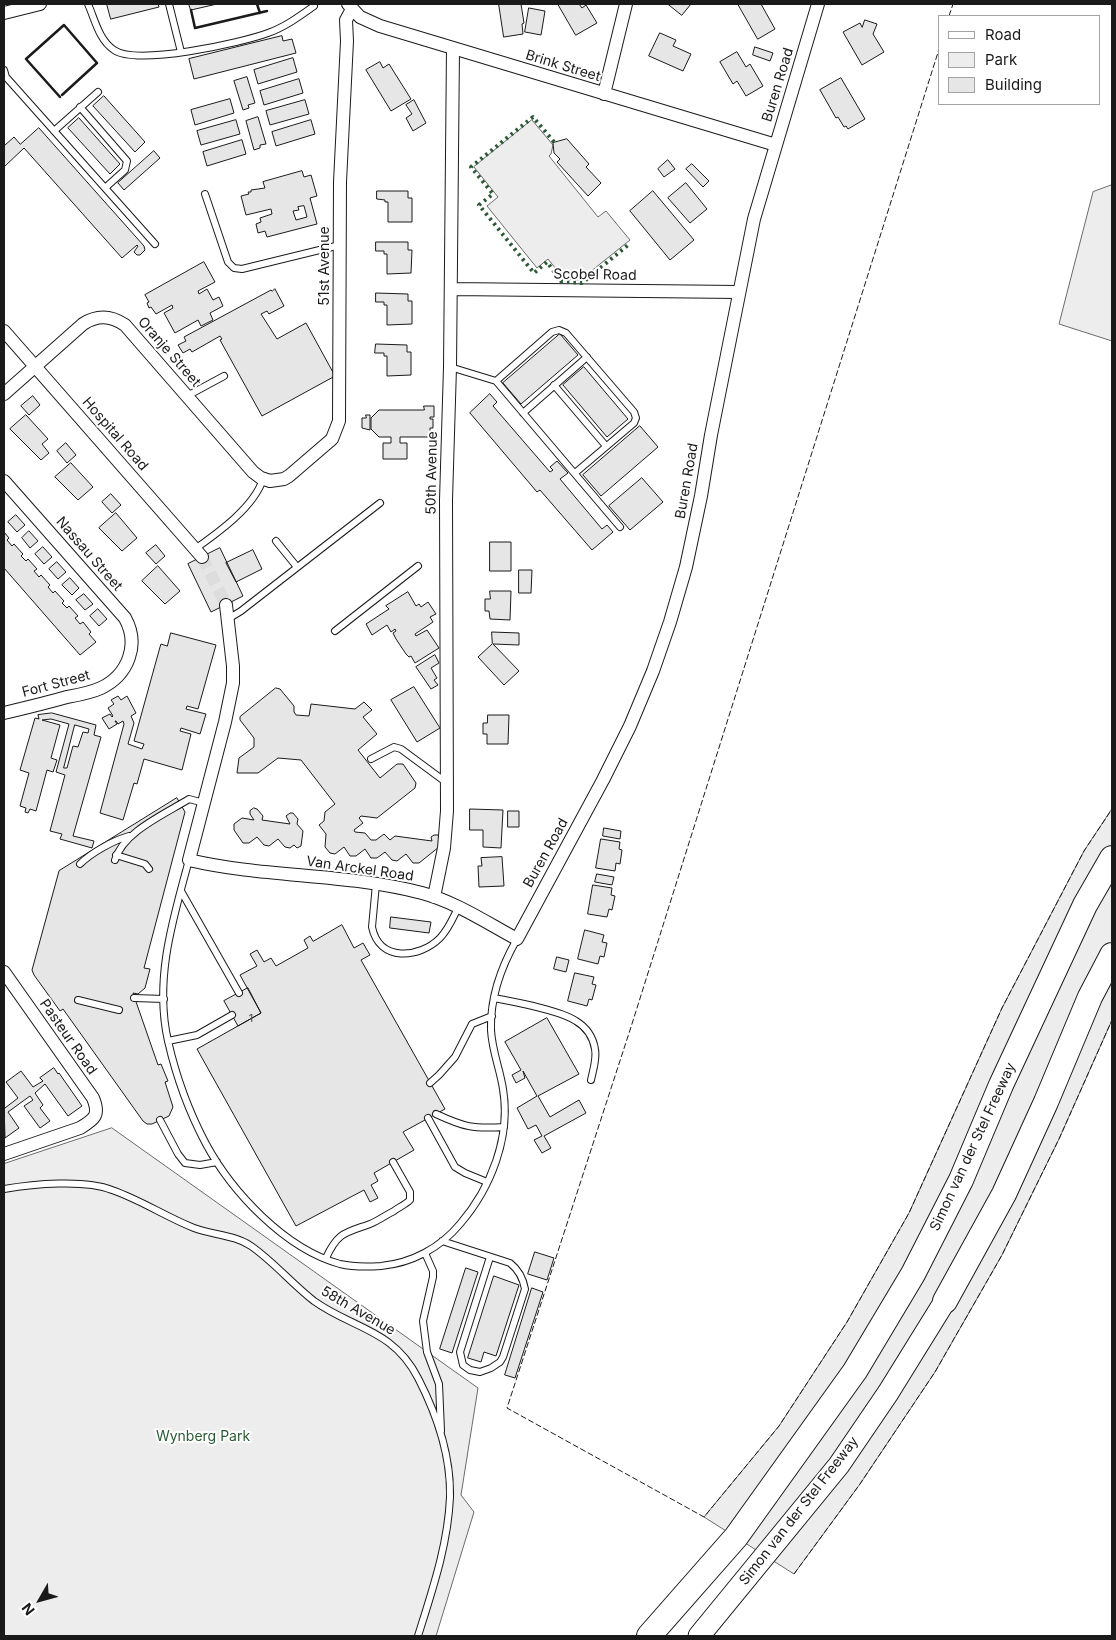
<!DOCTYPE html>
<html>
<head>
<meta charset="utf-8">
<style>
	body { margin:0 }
	#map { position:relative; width:1116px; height:1640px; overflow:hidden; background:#fff; font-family:Inter,sans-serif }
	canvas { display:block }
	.frame { position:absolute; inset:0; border:5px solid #1a1a1a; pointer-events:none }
	.legend { position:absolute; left:938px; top:15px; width:162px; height:90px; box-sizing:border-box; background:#fff; border:1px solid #a3a3a3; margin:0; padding:6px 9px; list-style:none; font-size:15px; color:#1a1a1a }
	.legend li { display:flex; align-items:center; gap:10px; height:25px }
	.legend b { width:25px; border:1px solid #a3a3a3 }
	.north { position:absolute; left:15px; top:1575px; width:50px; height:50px; -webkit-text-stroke:4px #fff; paint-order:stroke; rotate:232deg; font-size:14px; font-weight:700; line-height:20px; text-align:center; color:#1a1a1a }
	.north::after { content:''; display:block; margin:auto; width:18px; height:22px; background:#1a1a1a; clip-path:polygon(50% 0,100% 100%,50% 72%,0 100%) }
</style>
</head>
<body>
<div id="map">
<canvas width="1116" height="1640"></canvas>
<div class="frame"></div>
<ul class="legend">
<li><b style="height:6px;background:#fff"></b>Road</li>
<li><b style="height:14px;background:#ededed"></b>Park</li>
<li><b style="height:14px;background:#e6e6e6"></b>Building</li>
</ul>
<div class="north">N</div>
</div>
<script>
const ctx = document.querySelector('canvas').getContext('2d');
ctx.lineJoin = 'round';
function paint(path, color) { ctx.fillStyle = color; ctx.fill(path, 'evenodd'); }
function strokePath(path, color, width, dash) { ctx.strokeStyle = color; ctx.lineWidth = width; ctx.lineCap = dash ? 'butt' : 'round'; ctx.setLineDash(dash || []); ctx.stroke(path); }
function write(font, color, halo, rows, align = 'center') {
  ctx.font = font + ' Inter,sans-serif'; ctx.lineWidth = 4; ctx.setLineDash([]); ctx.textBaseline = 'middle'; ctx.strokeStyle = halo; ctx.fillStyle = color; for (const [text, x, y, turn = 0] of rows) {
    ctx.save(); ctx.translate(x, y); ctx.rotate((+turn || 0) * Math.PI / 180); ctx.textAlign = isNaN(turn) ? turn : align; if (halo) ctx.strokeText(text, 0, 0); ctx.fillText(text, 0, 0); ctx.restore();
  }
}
const green = new Path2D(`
	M532,120L553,145L551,154L549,156L598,217L606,211L630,240L580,280L564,279L548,259L537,268L487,206L498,197L474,167Z
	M1112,185V341L1059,324L1093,192Z
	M1112,809V1020L1059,1139L1002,1255L935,1372L860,1484L794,1574L704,1517L779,1426L847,1322L909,1213L1002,1008L1084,851Z
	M112,1128L478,1388L461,1495L474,1512L436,1636H4V1164Z`);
paint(green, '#ededed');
strokePath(green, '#6a6a6a', 1);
const building = new Path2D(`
	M107,4H158L159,7L111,19Z
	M189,4H217L191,10Z
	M499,4H521L524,23L522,24L523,34L504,37Z
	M558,4H579L582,8L586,5L597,23L576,35Z
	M668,4H691L682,15Z
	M738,4H761L775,29L758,39Z
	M529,8L545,11L541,35L525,32Z
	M865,20L877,24L873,34L884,52L862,65L843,32L860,23L862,27Z
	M660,33L676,40L673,46L691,54L683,71L649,56Z
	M282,36L283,41L292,39L296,53L194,79L189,59Z
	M755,47L773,53L770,61L753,55Z
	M737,52L746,67L750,64L763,86L746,96L737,81L733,84L720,62Z
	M293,58L297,72L258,84L254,70Z
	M380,62L383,68L389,64L411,99L391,111L366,70Z
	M247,77L255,103L248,105L249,108L243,110L234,81Z
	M841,78L865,119L848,129L846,126L844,127L838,117L836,118L820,90Z
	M299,79L303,93L264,105L260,91Z
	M104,96L145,142L135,152L93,106Z
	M230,99L234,113L195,125L191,110Z
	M305,100L309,114L270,125L266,111Z
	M414,100L426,123L413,131L406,118L412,114L406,105Z
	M258,117L266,144L260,145V148L254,150L246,121Z
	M79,118L120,164L110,174L68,128Z
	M236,120L240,134L201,145L197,131Z
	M311,120L315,134L276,146L272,132Z
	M39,128L144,246L145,250L140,255H137L134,252L138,246L137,245L122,258L24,148L4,167V146L14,137L20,144Z
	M567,139L589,164L586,167L601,183L588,196L557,162L560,159L554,153L553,143Z
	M242,140L246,154L207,166L203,152Z
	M154,151L160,158L124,190L118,183Z
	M668,160L675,169L664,177L658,169Z
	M692,164L709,181L703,187L686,169Z
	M302,171L304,177L311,175L317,196L310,198L317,224L267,237L265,231L258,233L256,224L261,222L260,218L272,214L271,209L246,215L241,196L249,194L248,192H251V190L265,188L263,182ZM304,206L307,217L296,220L293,211L299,210L298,207Z
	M686,183L707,209L690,223L668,198Z
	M377,191H408V198H412V222H388V202H385V200L377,199Z
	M653,191L694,240L670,260L630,211Z
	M376,242H408V250H412L411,273L387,274V254H384V251H376Z
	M204,262L215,282L198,291L199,294L207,289L213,300L219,297L223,306L210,313L213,320L201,326L198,320L175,333L164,313L173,308L172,305L156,314L151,307L149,308L147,303L149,302L145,295Z
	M275,289L284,306L269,314L267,311L261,314L277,339L306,323L335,376L262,416L220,340L222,339L220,336L192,352L190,349L183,353L178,345L186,341L184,337L271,290L272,291Z
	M376,293L408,294V301H412V324L387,325V305H384V302H376Z
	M560,334L578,355L521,404L503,383Z
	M376,344L407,345V352H411V375L387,376V356H384V353H375Z
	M584,367L628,419L607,437L563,385Z
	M490,394L497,402L493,406L550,472L553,470L550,467L557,461L568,473L560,479L602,529L607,525L613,532L592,550L540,490L537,492L470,413Z
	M33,396L40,405L29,415L21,406Z
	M424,406H434V417H430V419H433V428H430V437H400V443H407V459H383V443H391V437H379L371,429V418L379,410H424Z
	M26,415L48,439L42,444L49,453L41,460L10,429Z
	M366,415H370V430L362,428V418H366Z
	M640,426L658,447L601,496L583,475Z
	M66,443L76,455L67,463L57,451Z
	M71,463L93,487L78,500L55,477Z
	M642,478L663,502L630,530L609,506Z
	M111,494L121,505L112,513L102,502Z
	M116,513L137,538L122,551L99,528Z
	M16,515L25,525L17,532L8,522Z
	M29,531L38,541L30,548L22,538Z
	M4,532L9,538L7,540L12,546L14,544L23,554L21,556L26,561L28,559L37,569L34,571L39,577L41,575L50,585L48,587L53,593L55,591L64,601L62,603L67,608L69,606L78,616L75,618L80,624L83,622L91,632L89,634L96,642L80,655L4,568Z
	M490,542H511V571H490Z
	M156,545L165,556L156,564L146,553Z
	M43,547L52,557L44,564L35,554Z
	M220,548L243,596L211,612L188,564Z
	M253,550L262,569L236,582L226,563Z
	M57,562L66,572L58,579L49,569Z
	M158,566L180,591L165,604L142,581Z
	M519,570H532L531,593H519Z
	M70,578L79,588L72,595L62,585Z
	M490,591H511L510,620L490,619L489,611H485V599H490Z
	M408,592L416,606L419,604L421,607L428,602L436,614L430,617L433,622L415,634L416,636L427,630L439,648L415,663L411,656L409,657L406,654L396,639L393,633L396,631L395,629L391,632L387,625L372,635L366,624L389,609L386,606Z
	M84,594L93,604L85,610L76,600Z
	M98,609L107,619L99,626L90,616Z
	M492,632L519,633V645L493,644L519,671L504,685L478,657L492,644Z
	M171,633L216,645L198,709L187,706L186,709L206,714L200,734L181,728L180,731L191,734L182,770L144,759L137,784L134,783L123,820L100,813L124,724L123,721L118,724L116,721H115L117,724L109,729L102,718L110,714L112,717L113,716L108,708L114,704L111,700L118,696L121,700L127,696L136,713L131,716L134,723L128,744L142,749L144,744L134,741L160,647L161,644L167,646Z
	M435,655L439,663L431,668L437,678L434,680L438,685L431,689L416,667Z
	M414,687L440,728L417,742L391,700Z
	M276,688L280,689L294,706V712L296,715L309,716L311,704L355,709L364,702L372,710L363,717L377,734L358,750L380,778L397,764H403L416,783L415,788L377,818L361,816L359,818L363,823L354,830L355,832L365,833L371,840H376L384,834L390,840L395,836L432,841L431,837L434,835H438L440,838L439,847L419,863H413L406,854L397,861L392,860L385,852L377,858H371L365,849L356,856H350L344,847L335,854L330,853L325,847L326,834L319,825L324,821L325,812L335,804L301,760L278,758L258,773H237L239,758L254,747V738L240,720V717Z
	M52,713L96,725L94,735L101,737L73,836L94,841L92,848L60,839L62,834L50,831L65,775L56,772L69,724L51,719L42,720L60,725L51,758L57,760L53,772L47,770L36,811L30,809L28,813L25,812L26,808L20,806L29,773L20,770L35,718L39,719L38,715ZM75,725L89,729L88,733L83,732L78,747L73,746L67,768H64Z
	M488,715H509L508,744H487V734H483V723H487Z
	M177,798L185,812L144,968L150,969L145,988L138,994L133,993L158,1065L161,1064L168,1081L165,1082L173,1107L169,1116L152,1124H147L143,1121L63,1009L60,1011L34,975L32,970L59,871Z
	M254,808L257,809L263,816L262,820L290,824L286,816L290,813H293L298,819L297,824L303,831L301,846L297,848L294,845L290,848L285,847L278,839L269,846L264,845L257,837L249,843H243L234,830V824L242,818L254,820L250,814V811Z
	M470,809L503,810L501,848L483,847V830H470Z
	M508,811H519V827H508Z
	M604,828L621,831L620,839L603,836Z
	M601,839L620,842L619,849L622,850L620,864L616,863L615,871L596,868Z
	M502,857L504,886L479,887L478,866H482L481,858Z
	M597,874L614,877L612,885L595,882Z
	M593,885L612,888L611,895L615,896L612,910L609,909L607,917L588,914Z
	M391,917L431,922L429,933L390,928Z
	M342,925L354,948L363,943L370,955L361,960L445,1109L403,1132L414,1150L374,1173L378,1181L371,1185L378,1198L370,1202L364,1190L296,1226L197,1049L261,1013L240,975L257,966L250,954L257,950L264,962L271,958L276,966L308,948L304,940L310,936L313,941Z
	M585,930L604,935L602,942L607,943L604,957L600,956L598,964L578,959Z
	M557,957L569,960L566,972L554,969Z
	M575,973L594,977L592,984L596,985L592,1000L589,999L587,1006L568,1001Z
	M248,988L261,1013L238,1026L224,1001Z
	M547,1018L579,1074L538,1096L550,1117L579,1100L586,1113L544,1136L551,1148L542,1153L534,1140L542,1136L536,1125L528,1129L517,1108L537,1096L523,1071L525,1078L516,1083L512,1075L521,1070L505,1042Z
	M54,1068L58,1074L59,1073L82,1106L68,1116L45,1084L35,1093L43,1105L40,1108L50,1121L40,1128L24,1106L33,1100L30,1096L8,1112L19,1128L5,1138L4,1106L5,1108L18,1098L6,1082L21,1071L33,1087L43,1081L40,1078Z
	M535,1252L554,1258L547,1280L528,1274Z
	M466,1268L478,1272L452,1353L440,1349Z
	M494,1276L519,1285L496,1356L484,1352L481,1362L468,1358Z
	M532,1288L543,1292L515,1378L505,1375Z`);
paint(building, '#e6e6e6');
strokePath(building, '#1a1a1a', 1);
strokePath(new Path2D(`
	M202,557L226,605`), '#ddd', 12, [12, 6]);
const service = new Path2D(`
	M88,4C95,20 99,40 114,50C137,66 241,43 268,33C285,27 300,16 314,6
	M169,4L181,52
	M4,70L6,77L155,244
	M80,107L127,161L125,170L105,188
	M54,131L98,92
	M205,194L228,262L234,268L242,269L340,245
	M450,367L496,381L620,527
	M496,381L552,332L559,330L566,333L634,412L636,418L634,423L575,473
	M554,385L606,446
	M187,396L224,376
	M523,413L587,357
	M276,541L297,567
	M195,549C219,532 254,507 263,479
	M228,619L241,611L380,503
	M335,631L418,566
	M371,759L394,747L401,749L447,783
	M116,855L145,864L149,869
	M115,860C123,832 165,814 189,799L204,803
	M189,860C173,919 154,979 168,1041C176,1076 189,1112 206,1144C232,1192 285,1249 340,1264C353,1267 367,1267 381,1266C412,1263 440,1248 460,1224C491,1188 511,1137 503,1089C500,1069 492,1051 491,1030C490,998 501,967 517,939
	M80,864C91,853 114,840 129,836
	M376,884L372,927C379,962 419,959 440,938C448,930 453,918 458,908
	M181,891L239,993
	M134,998L164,999
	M494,998C515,1002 560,1010 576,1021C586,1027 593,1037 595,1049C597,1059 593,1070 591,1080
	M78,1000L119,1010
	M168,1041L197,1035L232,1015
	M430,1083L439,1075L455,1057L472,1024L492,1016
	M436,1114C464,1127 473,1129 504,1127
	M428,1118L455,1167L465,1173L487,1182
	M160,1120L178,1154L185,1163L200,1165L217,1162
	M4,1189C33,1184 85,1179 112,1190C141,1200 166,1217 194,1228C213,1235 235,1235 251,1246C274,1262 292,1284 314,1301C353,1329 393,1329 418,1378C436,1413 451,1456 450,1497C448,1545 432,1591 418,1636
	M442,1241L510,1263C519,1270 523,1278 525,1289L503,1357L500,1362L491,1368L480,1372L470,1370L463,1365L460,1352L490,1257
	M425,1253L433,1271V1277L423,1321L427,1352L439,1384L441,1431
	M326,1258C338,1232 345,1233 370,1224C378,1221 386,1215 394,1211C399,1207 405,1205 410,1200V1192L393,1162`);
const minor = new Path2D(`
	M348,4L360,17L380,26L776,145
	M4,13L40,4
	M604,94L626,4
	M451,289L738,292
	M4,331L202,557
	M4,394L83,324C97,315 110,315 125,325L253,472L261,478L270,481L284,479L289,476L332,439L339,421L340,182L347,41L346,20L352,9
	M4,481L125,618C140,645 128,675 101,688C90,693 78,695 67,697C46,703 25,708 4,713
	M226,605L233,666V683L225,722L189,860C265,878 346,873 422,893C456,902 487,923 517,939L603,780L630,726L653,671L670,622L686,567L701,496L711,435L754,219L818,4
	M434,897L444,848L447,811L446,500L450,367L453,48
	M4,972L93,1098C100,1115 95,1119 80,1128L4,1154`);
const trunk = new Path2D(`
	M699,1636L839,1465L888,1393L945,1301`);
const motorway = new Path2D(`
	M945,1301L1004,1194L1046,1102L1090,997L1112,955
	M649,1636L736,1537L855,1371L913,1274L961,1180L1001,1085L1085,905L1112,858`);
strokePath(service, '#1a1a1a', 8);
strokePath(minor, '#1a1a1a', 14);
strokePath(trunk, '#1a1a1a', 23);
strokePath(motorway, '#1a1a1a', 26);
strokePath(service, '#fff', 6);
strokePath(minor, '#fff', 12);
strokePath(trunk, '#fff', 21);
strokePath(motorway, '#fff', 24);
strokePath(new Path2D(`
	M554,142L533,117L471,167L493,194L479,205L534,273L547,262L561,281L582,283L628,245`), '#2b5a34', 4, [2.5, 4]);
strokePath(new Path2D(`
	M949,16L953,4
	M940,46L631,1027L507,1408L704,1517L779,1426L847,1322L909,1213L1002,1008L1084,851L1112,809
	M794,1574L860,1484L935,1372L1002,1255L1059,1139L1112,1020`), '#1a1a1a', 1, [6, 2.5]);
strokePath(new Path2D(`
	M257,4L260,13
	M191,10L195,28L267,11
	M60,97L26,59L64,25L97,63L62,95`), '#1a1a1a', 2.5);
write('11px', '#4d4d4d', null, [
	["1",251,1019]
]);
write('14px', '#1a1a1a', '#fff', [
	["Brink Street",563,66,17],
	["Buren Road",778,85,-73],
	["51st Avenue",325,266,-90],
	["Scobel Road",595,275,1],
	["Oranje Street",169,352,49],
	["Hospital Road",115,434,49],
	["50th Avenue",432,473,-89],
	["Buren Road",687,481,-80],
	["Nassau Street",89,554,49],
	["Fort Street",56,684,-15],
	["Buren Road",546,853,-61],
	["Van Arckel Road",360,869,8],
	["Pasteur Road",68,1037,55],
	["Simon van der Stel Freeway",973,1147,-65],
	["58th Avenue",358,1311,30],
	["Simon van der Stel Freeway",799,1511,-52]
]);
write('14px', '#2b5a34', '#fff', [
	["Wynberg Park",203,1437]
]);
</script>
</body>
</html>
